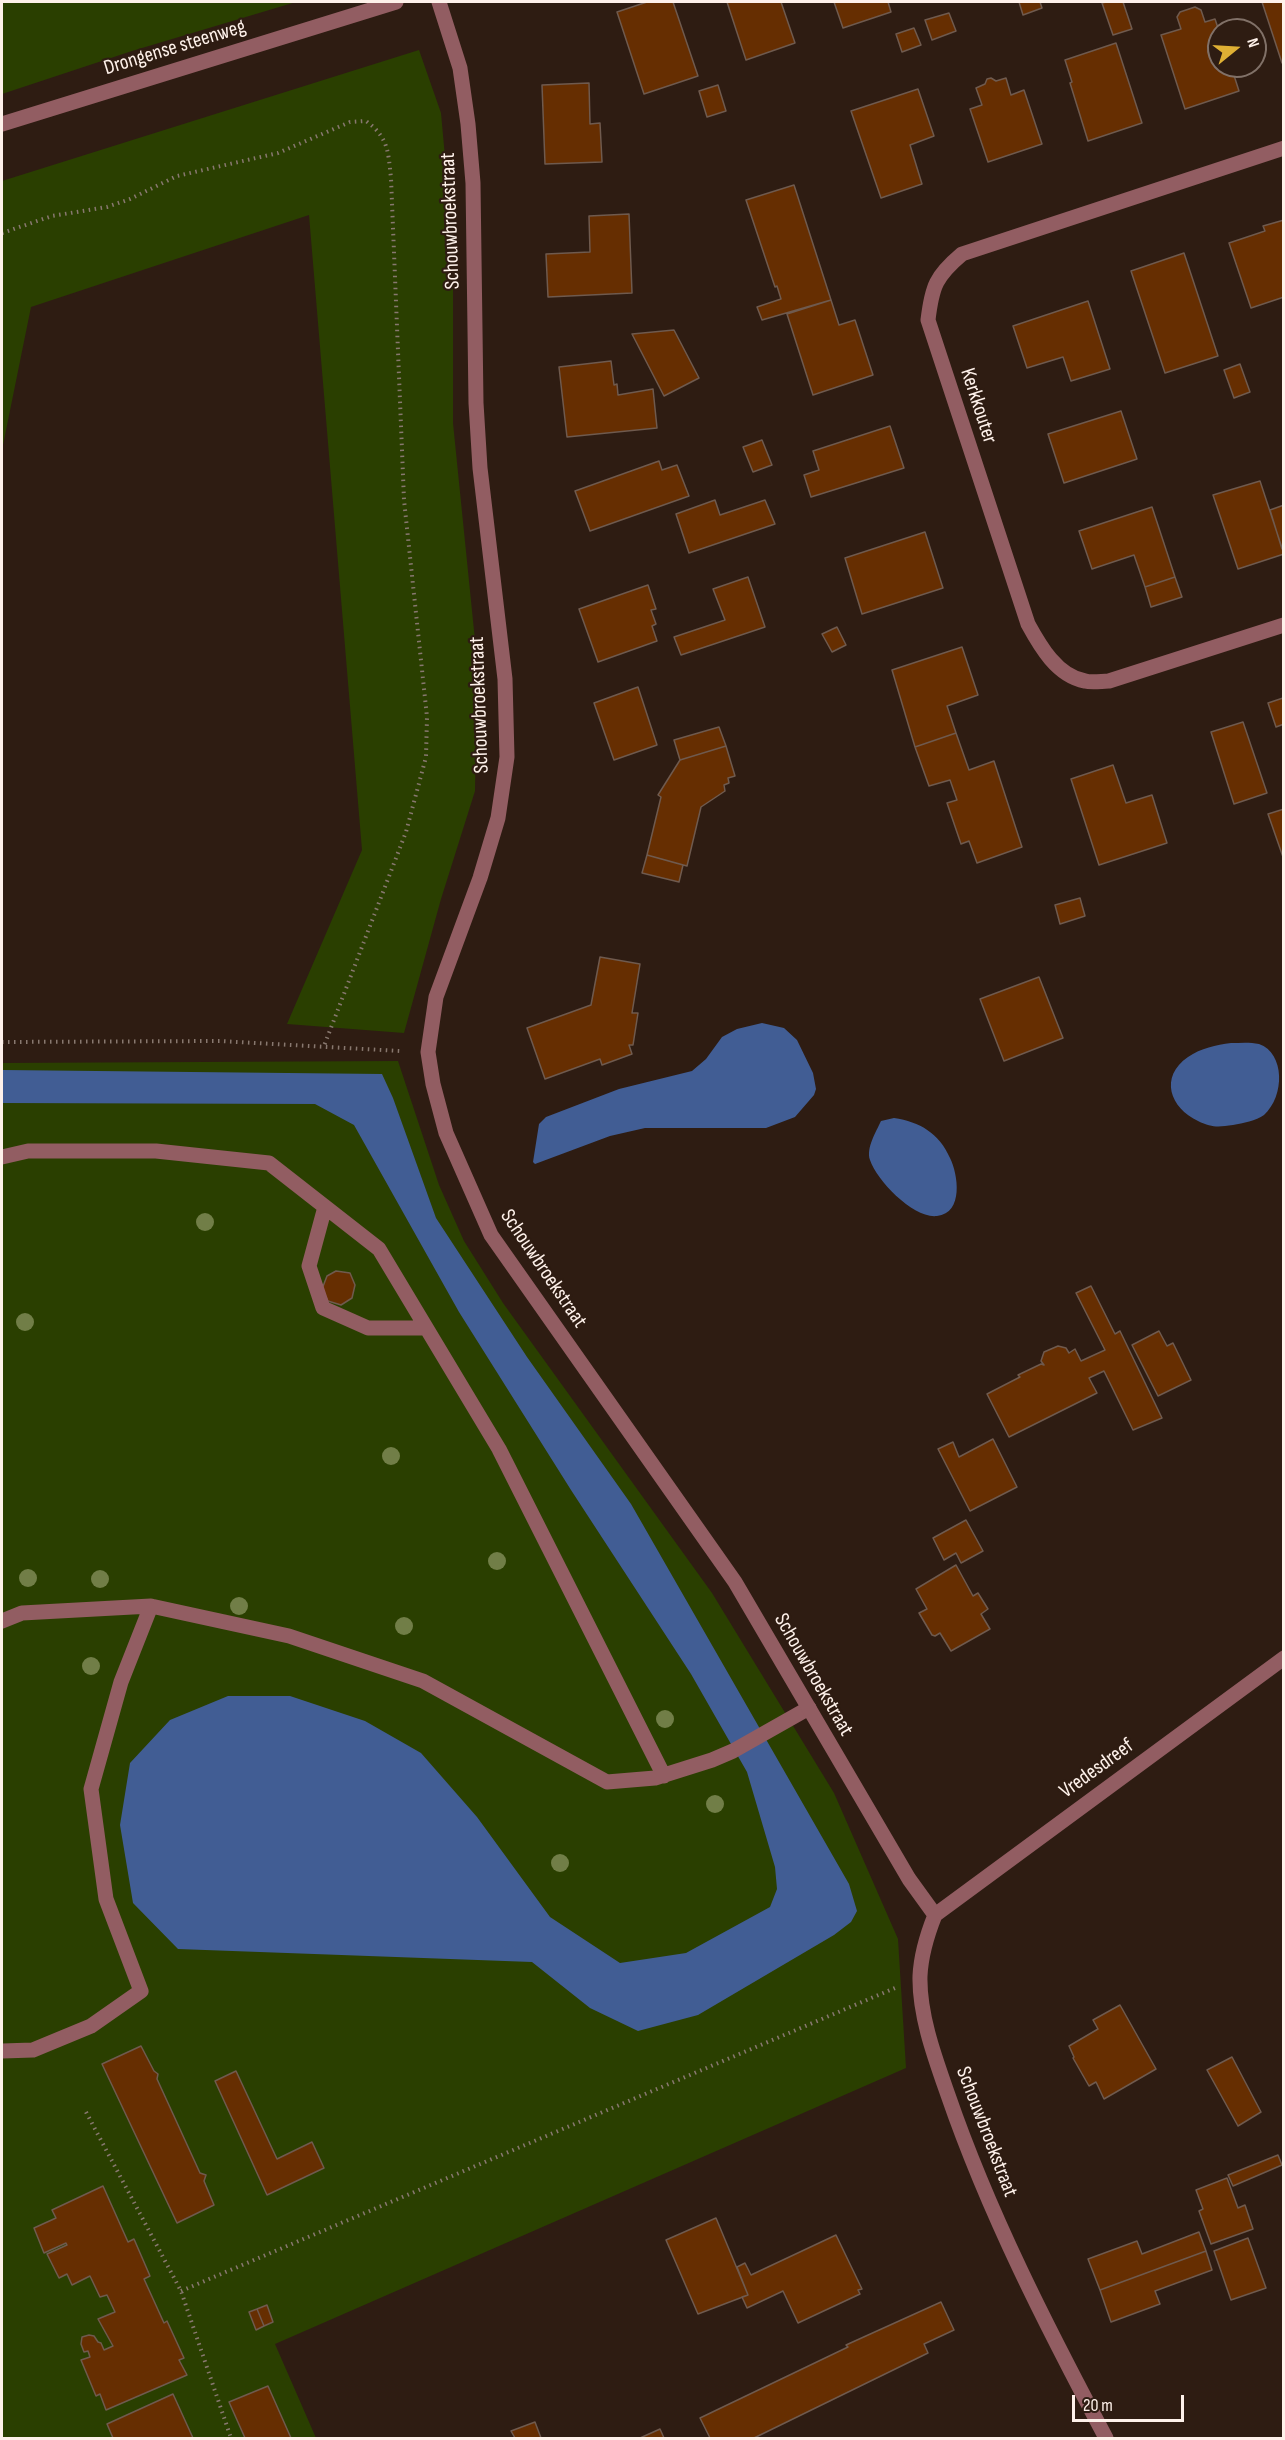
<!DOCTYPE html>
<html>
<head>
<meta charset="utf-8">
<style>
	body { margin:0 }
	#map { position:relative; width:1285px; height:2440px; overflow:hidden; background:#2e1c12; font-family:"Sofia Sans Condensed",sans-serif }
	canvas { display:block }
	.frame { position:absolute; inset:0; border:3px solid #fef1ea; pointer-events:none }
	.north { position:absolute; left:1207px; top:18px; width:60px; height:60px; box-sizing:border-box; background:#2e1c12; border:2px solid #817168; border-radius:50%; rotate:72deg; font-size:16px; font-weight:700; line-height:24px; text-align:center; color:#fef1ea }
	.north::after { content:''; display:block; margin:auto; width:21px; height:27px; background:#dfb034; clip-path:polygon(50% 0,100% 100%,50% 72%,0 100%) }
	.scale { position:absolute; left:1072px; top:2395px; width:112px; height:27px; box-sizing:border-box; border:3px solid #fef1ea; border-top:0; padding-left:8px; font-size:18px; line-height:21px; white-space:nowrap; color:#fef1ea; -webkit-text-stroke:4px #2e1c12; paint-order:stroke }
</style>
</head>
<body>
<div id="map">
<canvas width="1285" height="2440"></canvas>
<div class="frame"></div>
<div class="north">N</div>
<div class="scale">20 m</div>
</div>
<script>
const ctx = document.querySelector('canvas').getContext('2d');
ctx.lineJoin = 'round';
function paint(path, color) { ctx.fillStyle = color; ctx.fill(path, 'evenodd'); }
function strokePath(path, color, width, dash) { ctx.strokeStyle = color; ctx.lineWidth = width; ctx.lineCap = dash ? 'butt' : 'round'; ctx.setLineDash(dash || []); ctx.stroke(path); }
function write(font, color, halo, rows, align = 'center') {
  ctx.font = font + ' "Sofia Sans Condensed",sans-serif'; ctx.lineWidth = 4.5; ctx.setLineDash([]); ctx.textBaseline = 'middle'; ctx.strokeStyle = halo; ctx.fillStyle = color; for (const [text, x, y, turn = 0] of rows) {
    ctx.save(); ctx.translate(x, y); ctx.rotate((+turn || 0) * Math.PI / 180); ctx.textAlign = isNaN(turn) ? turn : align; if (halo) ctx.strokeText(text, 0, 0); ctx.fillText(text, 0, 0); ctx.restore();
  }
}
paint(new Path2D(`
	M2,2H296L132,51L2,94Z
	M419,50L441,113L453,245V423L477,660L475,791L441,899L404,1033L287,1024L362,850L309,215L31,307L2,450V181Z
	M398,1061L439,1185L464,1241L503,1303L712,1593L834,1793L898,1939L906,2068L275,2344L316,2438H2V1063Z`), '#2a3f00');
paint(new Path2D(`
	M762,1023L784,1028L797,1040L813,1073L816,1089L814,1095L795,1117L766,1128H645L610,1136L535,1164L533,1162L539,1124L546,1117L619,1089L692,1071L706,1059L722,1037L737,1029Z
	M1231,1043C1240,1043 1250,1042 1259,1044C1285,1053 1285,1096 1264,1115C1256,1121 1243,1123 1233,1125C1219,1127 1212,1128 1198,1121C1170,1108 1159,1077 1188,1057C1201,1048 1216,1045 1231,1043Z
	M2,1070L382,1074L393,1098L436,1218L527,1357L631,1504L849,1884L857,1911L851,1922L834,1935L698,2015L638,2031L590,2008L532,1962L178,1949L133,1903L120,1825L130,1763L170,1720L228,1696H290L365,1721L421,1753L477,1817L550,1917L620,1963L686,1953L770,1907L777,1889L775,1867L747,1772L691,1674L571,1490L459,1312L354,1125L315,1104L2,1103Z
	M894,1118C920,1122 939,1133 950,1158C958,1174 964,1213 937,1216C914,1219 877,1181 870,1160C866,1148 876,1132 881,1121Z`), '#415d94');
const building = new Path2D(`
	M647,2H673L698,76L644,94L617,12Z
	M727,2H781L795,43L746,60Z
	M834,2H888L891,12L843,28Z
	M1019,2H1040L1042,8L1023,15Z
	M1106,2H1123L1132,29L1113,35L1102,3Z
	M1262,2H1284V62L1282,63Z
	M1195,7L1201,10L1205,22L1215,19L1219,31V66H1231L1239,91L1185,109L1161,35L1181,29L1177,17L1180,12Z
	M949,13L956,31L932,40L925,20Z
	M914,28L921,45L902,52L896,34Z
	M1116,43L1142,123L1088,141L1070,83L1072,82L1065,60Z
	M991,78L996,81L1006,78L1011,95L1024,90L1042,144L988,162L970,109L982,105L976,88L985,84L987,79Z
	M589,83L590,124L600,123L602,162L545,164L542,85Z
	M718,85L726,111L707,117L699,91Z
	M918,89L934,136L910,145L922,184L881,198L851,111Z
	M794,185L831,300L762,320L757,307L781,299L777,286L775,287L746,200Z
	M629,214L632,293L548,297L546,254L590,252L589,216Z
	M1284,220V297L1251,308L1229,243L1265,231L1263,226Z
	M1184,253L1218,356L1165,373L1131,271Z
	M831,300L839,325L855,320L873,375L813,395L787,314Z
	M1088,301L1110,369L1071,381L1063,357L1027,368L1013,326Z
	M674,330L699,378L664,396L632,334Z
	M611,361L614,385L617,384L618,395L653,389L657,428L567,437L559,367Z
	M1240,364L1250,392L1234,398L1224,370Z
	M1121,411L1137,459L1064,483L1048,434Z
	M890,426L904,468L811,497L804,475L819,470L813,451Z
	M762,440L772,465L753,472L743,447Z
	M659,461L662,470L677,465L689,496L590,531L575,491Z
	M1260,481L1284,554L1238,569L1213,495Z
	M715,500L720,515L765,500L775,524L689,553L676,514Z
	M1284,505V548L1282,549L1270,510Z
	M1152,507L1175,577L1145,587L1134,555L1092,569L1079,531Z
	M925,532L943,588L862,614L845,558Z
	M748,577L765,627L681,655L674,637L725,620L713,589Z
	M1175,577L1182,597L1151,607L1145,587Z
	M648,585L656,609L651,610L656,624L652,626L657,641L598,662L579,609Z
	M837,627L846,645L832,652L822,634Z
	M962,647L978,695L947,706L956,733L915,747L892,670Z
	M638,687L657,745L614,760L594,703Z
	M1283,698L1284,724L1276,727L1268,703Z
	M1243,722L1267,793L1234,804L1211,732Z
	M719,727L726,746L680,760L674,740Z
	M956,733L969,770L994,761L1022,847L977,863L969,841L961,844L947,803L957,800L950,780L929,786L915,747Z
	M726,746L735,776L728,778L729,783L724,785L725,791L701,807L687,866L647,855L661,797L658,795L680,760Z
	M1113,765L1126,803L1152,795L1167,843L1099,865L1071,779Z
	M1284,809V857H1283L1268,814Z
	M647,855L683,865L679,882L642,873Z
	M1080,898L1085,916L1060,924L1055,905Z
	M600,957L640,964L632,1013H638L633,1045H629L632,1054L602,1065L600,1059L545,1079L527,1028L591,1005Z
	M1039,977L1063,1038L1004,1061L980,999Z
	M336,1271L350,1273L355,1285L352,1298L341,1305L328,1301L322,1289L327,1276Z
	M1091,1286L1115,1334L1120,1331L1162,1418L1133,1430L1104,1371L1089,1378L1097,1393L1009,1437L987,1394L1020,1377L1018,1375L1041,1364L1044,1365L1041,1361L1044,1352L1058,1346L1066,1348L1069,1353L1075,1349L1081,1361L1105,1350L1076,1293Z
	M1159,1331L1167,1346L1173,1343L1191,1380L1158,1396L1132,1345Z
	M993,1439L1017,1487L970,1511L938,1449L953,1442L959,1457Z
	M966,1520L983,1551L961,1563L956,1553L944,1560L933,1538Z
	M956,1565L973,1596L978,1593L988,1609L981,1614L990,1629L951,1651L940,1633L935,1636L932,1635L919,1613L927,1609L916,1589Z
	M1120,2005L1156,2069L1104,2099L1096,2082L1089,2086L1073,2058L1074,2057L1069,2046L1098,2029L1093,2020Z
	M141,2046L154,2071L158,2074L157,2079L200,2173L206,2175L204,2181L214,2205L177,2223L102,2064Z
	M1232,2057L1261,2112L1238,2126L1207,2070Z
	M236,2071L277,2159L312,2142L324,2168L267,2195L215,2081Z
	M1278,2155L1282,2165L1233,2186L1228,2175Z
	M1227,2178L1238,2208L1245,2205L1253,2229L1211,2244L1199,2211L1203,2209L1196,2190Z
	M103,2186L128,2242L134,2239L150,2276L144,2279L164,2323L167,2321L184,2358L179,2360L187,2375L106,2410L100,2394L96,2396L81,2360L90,2357L88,2351L84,2352L81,2344L82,2337L89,2335L94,2336L98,2342L101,2343L104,2350L113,2346L98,2319L115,2312L107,2295L100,2297L90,2276L72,2285L67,2274L59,2278L47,2254L67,2245L66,2243L44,2253L34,2228L56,2218L52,2210Z
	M716,2218L748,2295L698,2314L666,2240Z
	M1199,2232L1206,2251L1100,2290L1088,2259L1137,2241L1142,2254Z
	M836,2235L862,2289L858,2290L860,2294L798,2323L783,2291L747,2308L742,2297L748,2295L737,2267L745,2263L751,2275Z
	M1248,2238L1266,2288L1231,2300L1214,2251Z
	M1206,2251L1212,2270L1155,2291L1160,2304L1111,2322L1100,2290Z
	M941,2302L954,2330L924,2344L928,2353L754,2438H710L700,2418L848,2347L846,2345Z
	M267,2305L273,2322L264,2326L257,2309Z
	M257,2309L264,2326L256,2330L249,2312Z
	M268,2386L291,2438H245L229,2402Z
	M173,2394L193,2438H113L107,2424Z
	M535,2422L541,2438H515L511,2431Z
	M660,2429L664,2438H640Z`);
paint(building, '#662e01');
strokePath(building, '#6f5a4e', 1.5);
strokePath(new Path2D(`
	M2,233L52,216L107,207L130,199L177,176L278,153L350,122L366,121C389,138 388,152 391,178L404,500L427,717L426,757L406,832L324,1046
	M2,1042L220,1041L400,1051
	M86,2112L181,2291L231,2438
	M181,2291L895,1988`), '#88786f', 4, [1.5, 4.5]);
strokePath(new Path2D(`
	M2,1157L28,1151H156L269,1163L379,1249L499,1449L664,1776
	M325,1207L309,1266L323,1308L368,1328H426
	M2,1621L22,1613L151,1606L289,1636L423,1681L607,1782L655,1778L712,1760L733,1751L809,1708
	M2,2051L33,2050L91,2026L141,1991L106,1899L91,1789L121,1682L151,1606`), '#925d62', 15);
strokePath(new Path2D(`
	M439,2L460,68L468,124L473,183L476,403L480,468L505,679L507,757L498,818L480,878L436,997L428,1052L433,1084L446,1133L491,1235L735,1582L909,1879L935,1915
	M1284,148L962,254C936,276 932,286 928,320L1028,624C1040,646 1057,676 1085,681C1092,683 1102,681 1109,681L1284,625
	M935,1915C927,1935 921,1954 920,1976C919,2015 935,2058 948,2095C989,2214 1047,2327 1106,2438
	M935,1915L1284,1658`), '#925d62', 15);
strokePath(new Path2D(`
	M2,124L396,2`), '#925d62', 15);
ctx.fillStyle = '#717e47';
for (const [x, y] of [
	[205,1222],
	[25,1322],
	[391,1456],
	[497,1561],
	[28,1578],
	[100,1579],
	[239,1606],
	[404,1626],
	[91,1666],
	[665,1719],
	[715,1804],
	[560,1863]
]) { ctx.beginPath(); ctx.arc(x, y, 9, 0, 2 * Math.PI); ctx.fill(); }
write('21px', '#fef1ea', '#2e1c12', [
	["Drongense steenweg",175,48,-17],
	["Schouwbroekstraat",451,221,-92],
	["Kerkkouter",978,406,72],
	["Schouwbroekstraat",480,705,-92],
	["Schouwbroekstraat",543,1269,56],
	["Schouwbroekstraat",813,1675,60],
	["Vredesdreef",1097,1769,-36],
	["Schouwbroekstraat",986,2132,69]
]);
</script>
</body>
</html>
